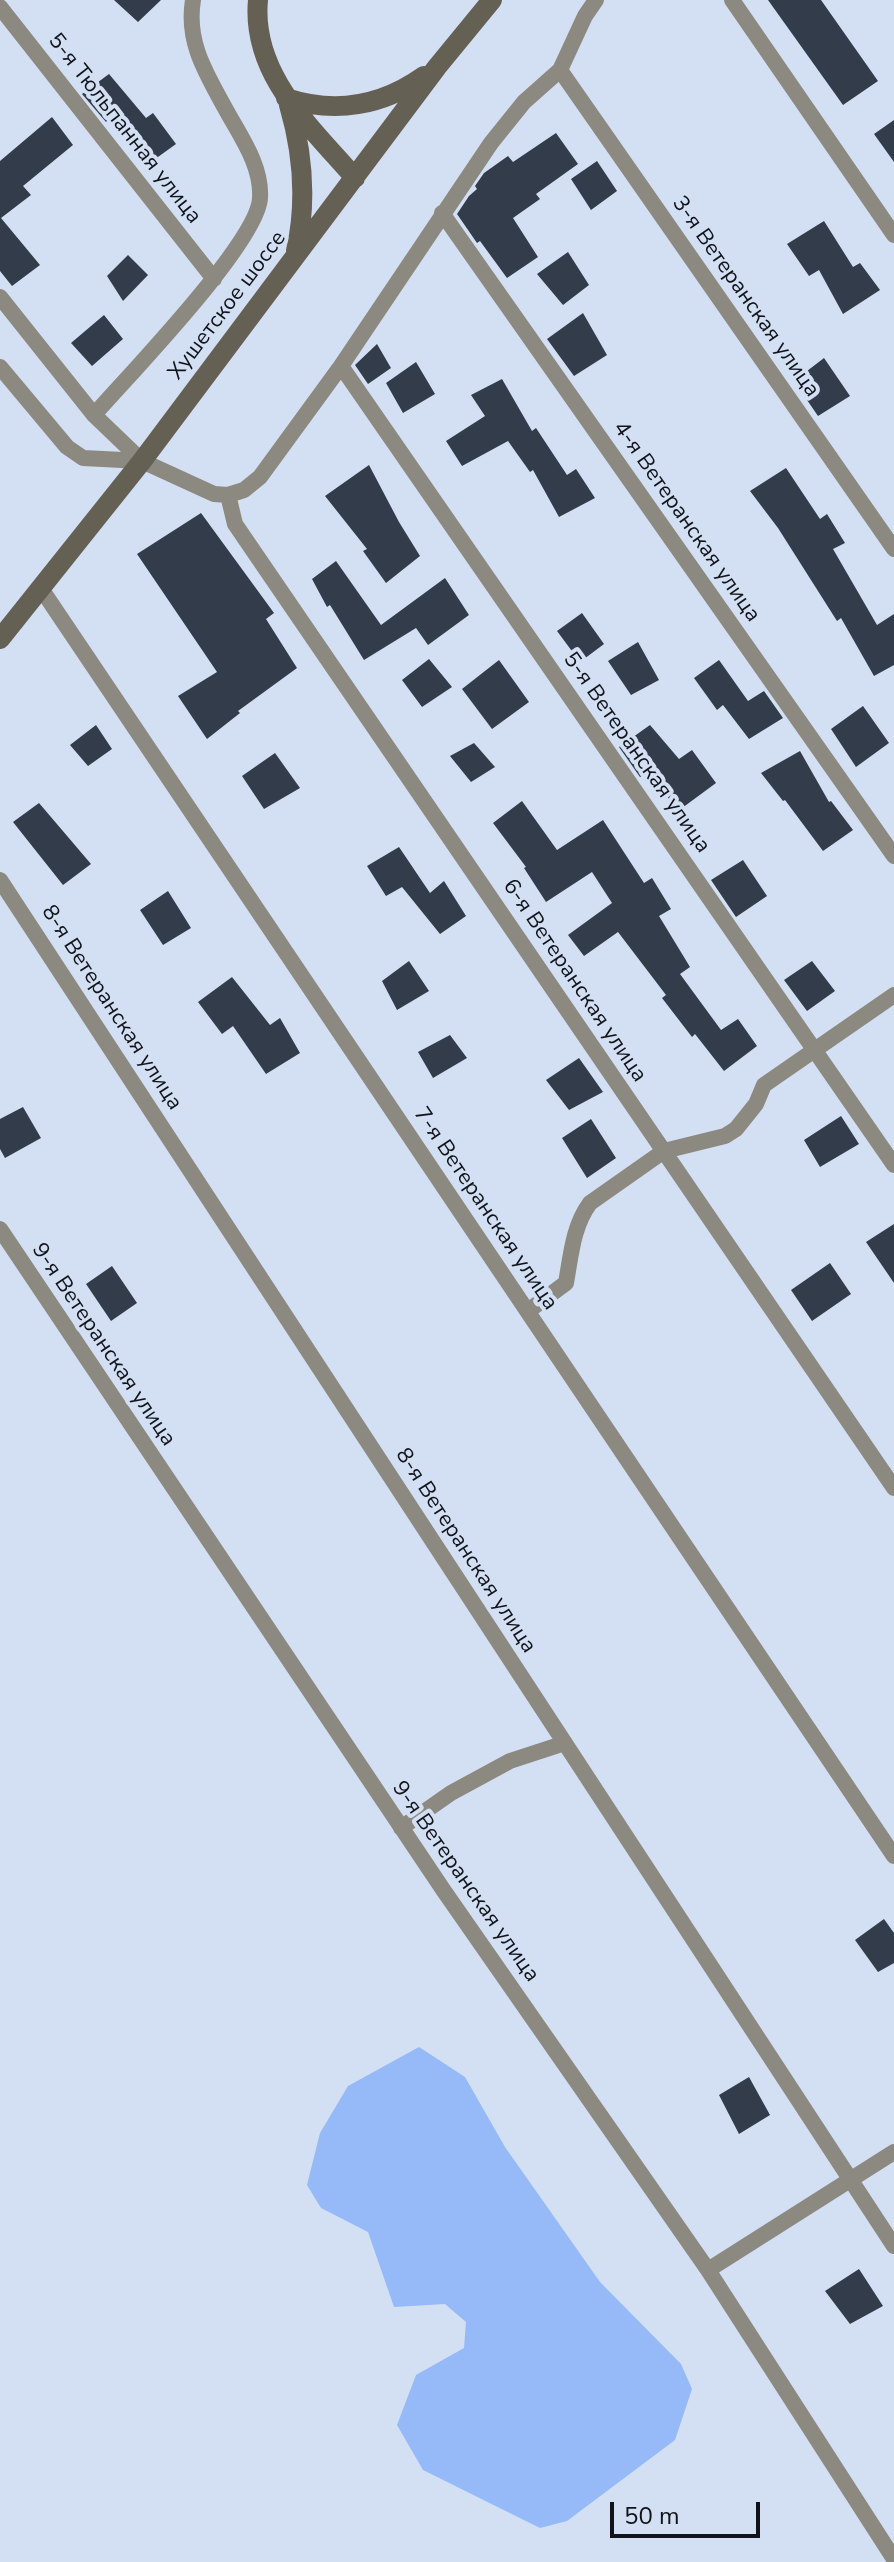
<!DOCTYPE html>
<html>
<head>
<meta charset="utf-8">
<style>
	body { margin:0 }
	#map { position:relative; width:894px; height:2562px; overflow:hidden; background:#d3dff3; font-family:"Nunito Sans",sans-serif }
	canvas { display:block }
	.scale { position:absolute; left:610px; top:2502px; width:150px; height:36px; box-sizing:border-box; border:4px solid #10141a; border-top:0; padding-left:10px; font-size:24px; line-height:28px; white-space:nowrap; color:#10141a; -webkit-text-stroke:6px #d3dff3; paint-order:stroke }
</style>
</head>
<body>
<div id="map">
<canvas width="894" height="2562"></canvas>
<div class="scale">50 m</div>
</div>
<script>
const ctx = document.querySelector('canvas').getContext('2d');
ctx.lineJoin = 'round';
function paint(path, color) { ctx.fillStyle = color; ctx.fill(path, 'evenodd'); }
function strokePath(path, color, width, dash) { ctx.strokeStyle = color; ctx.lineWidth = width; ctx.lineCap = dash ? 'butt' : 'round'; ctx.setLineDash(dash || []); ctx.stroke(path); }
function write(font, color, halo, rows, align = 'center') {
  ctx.font = font + ' "Nunito Sans",sans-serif'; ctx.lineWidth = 8; ctx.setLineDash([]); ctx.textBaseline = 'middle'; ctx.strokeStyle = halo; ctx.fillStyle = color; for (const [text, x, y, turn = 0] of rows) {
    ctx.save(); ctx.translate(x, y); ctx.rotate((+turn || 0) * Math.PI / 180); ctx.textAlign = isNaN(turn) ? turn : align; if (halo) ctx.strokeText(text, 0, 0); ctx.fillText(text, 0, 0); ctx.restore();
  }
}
paint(new Path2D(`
	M419,2047L465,2077L505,2147L600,2282L681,2364L692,2389L675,2440L567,2521L540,2528L423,2470L397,2425L416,2375L464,2348L466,2322L445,2304L394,2307L368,2232L321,2208L307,2185L320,2133L348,2086Z`), '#96baf7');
paint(new Path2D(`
	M114,0H161L138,22Z
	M768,0H821L878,81L843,105Z
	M109,74L146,118L153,113L176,144L151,162L116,115L106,122L82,94Z
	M52,117L73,145L23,186L31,195L1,218L40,265L12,286L0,271V161Z
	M894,120V162L874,134Z
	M556,133L578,164L536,194L540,199L513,218L538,257L507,278L480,241L477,243L457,214L469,196L477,189L475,186L484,173L508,156L513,162Z
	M597,161L617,191L591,210L571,179Z
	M824,221L853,267L860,263L880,290L843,314L819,270L809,276L787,244Z
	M568,252L589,285L563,305L537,274Z
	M128,255L148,275L123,301L107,276Z
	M583,313L607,355L574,376L547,339Z
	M104,315L123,339L92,366L71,343Z
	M377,344L391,368L368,384L355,365Z
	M824,358L850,396L818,416L794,381Z
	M416,362L435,394L403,413L386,383Z
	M502,379L532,431L536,428L567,475L576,469L595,498L559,517L533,470L530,472L508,441L462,466L446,441L485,416L471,395Z
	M369,465L399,522L420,556L386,583L363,551L367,549L325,496Z
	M786,468L820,519L827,514L845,543L833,549L877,625L894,614V665L874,676L841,618L837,621L778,528L750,491Z
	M201,513L274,613L266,619L297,668L238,711L240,713L207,739L178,696L217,672L137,554Z
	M336,561L381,625L445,578L469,615L428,645L416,628L364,660L330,605L327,607L312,579Z
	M582,613L604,644L580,662L557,631Z
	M638,642L659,680L631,695L608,661Z
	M429,659L452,687L422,707L402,680Z
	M499,660L529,702L492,729L462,689Z
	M719,660L748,701L764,691L783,718L749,739L723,705L717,710L694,678Z
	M863,706L889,743L856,767L831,729Z
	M96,725L112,749L88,766L70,745Z
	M650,725L679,759L692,750L716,783L678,811L649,772L640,777L619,747Z
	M474,743L495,767L471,782L450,756Z
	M800,751L829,802L831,801L853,830L823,851L785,800L783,801L761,773Z
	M275,753L300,788L264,809L242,776Z
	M522,801L557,850L603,820L644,883L652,878L671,909L659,916L690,967L680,974L721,1030L738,1019L757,1046L724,1071L695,1034L692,1037L662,998L666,995L618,932L584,956L568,935L612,903L592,872L546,902L524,868L526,867L493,823Z
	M39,803L91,864L63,885L13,822Z
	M399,847L430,893L444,881L466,916L440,934L402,887L386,896L367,866Z
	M743,860L767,896L736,917L711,880Z
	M168,891L191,928L163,945L140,910Z
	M409,961L429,991L397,1010L382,981Z
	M812,961L835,991L807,1011L784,980Z
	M232,977L270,1025L280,1018L300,1053L266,1074L233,1026L222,1034L198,1002Z
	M450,1035L467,1058L433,1078L418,1052Z
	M579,1058L603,1092L569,1110L546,1080Z
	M23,1107L41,1138L5,1158L0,1149V1119Z
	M841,1116L859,1144L820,1167L804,1140Z
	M591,1119L616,1158L587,1178L562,1138Z
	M894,1224V1283L866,1242Z
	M830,1263L851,1294L812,1321L791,1290Z
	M112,1266L137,1303L111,1321L86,1284Z
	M884,1919L894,1933V1963L878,1972L855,1940Z
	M749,2077L770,2115L739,2134L719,2095Z
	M859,2269L883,2306L850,2324L825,2291Z`), '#323c4b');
strokePath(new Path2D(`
	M732,0L894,235
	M0,7L214,279
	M560,70L894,549
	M442,213L894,856
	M0,297L94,415L142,461L214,494L228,495L244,490L260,477L341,366L491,143L524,102L560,70L585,16L596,0
	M341,366L894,1165
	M0,367L67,447L83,458L142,461
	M94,415C128,376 258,242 260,198C262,165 240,136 225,108C206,73 186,42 193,0
	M228,495L235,524L894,1488
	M40,587L894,1856
	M0,880L894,2246
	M0,1229L444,1891L708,2270L894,2559
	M528,1311L566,1283C571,1255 573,1226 590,1203L664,1151L725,1136L736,1129L756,1104L764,1085L894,995
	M401,1828L451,1793L510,1761L565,1743
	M708,2270L894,2152`), '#8c8980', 16);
strokePath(new Path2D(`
	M258,0C251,74 310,126 355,178
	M286,98C335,114 382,106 424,76
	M289,105C303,153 307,202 296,251
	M0,639L142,461L437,67L492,0`), '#656054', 20);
write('22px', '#10141a', '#d3dff3', [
	["5-я Тюльпанная улица",124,129,52],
	["3-я Ветеранская улица",745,297,55],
	["Хушетское шоссе",228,306,-53],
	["4-я Ветеранская улица",686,522,55],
	["5-я Ветеранская улица",636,753,55],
	["6-я Ветеранская улица",574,981,56],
	["8-я Ветеранская улица",111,1008,57],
	["7-я Ветеранская улица",485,1209,56],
	["9-я Ветеранская улица",103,1345,56],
	["8-я Ветеранская улица",465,1551,57],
	["9-я Ветеранская улица",465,1882,55]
]);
</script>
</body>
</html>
